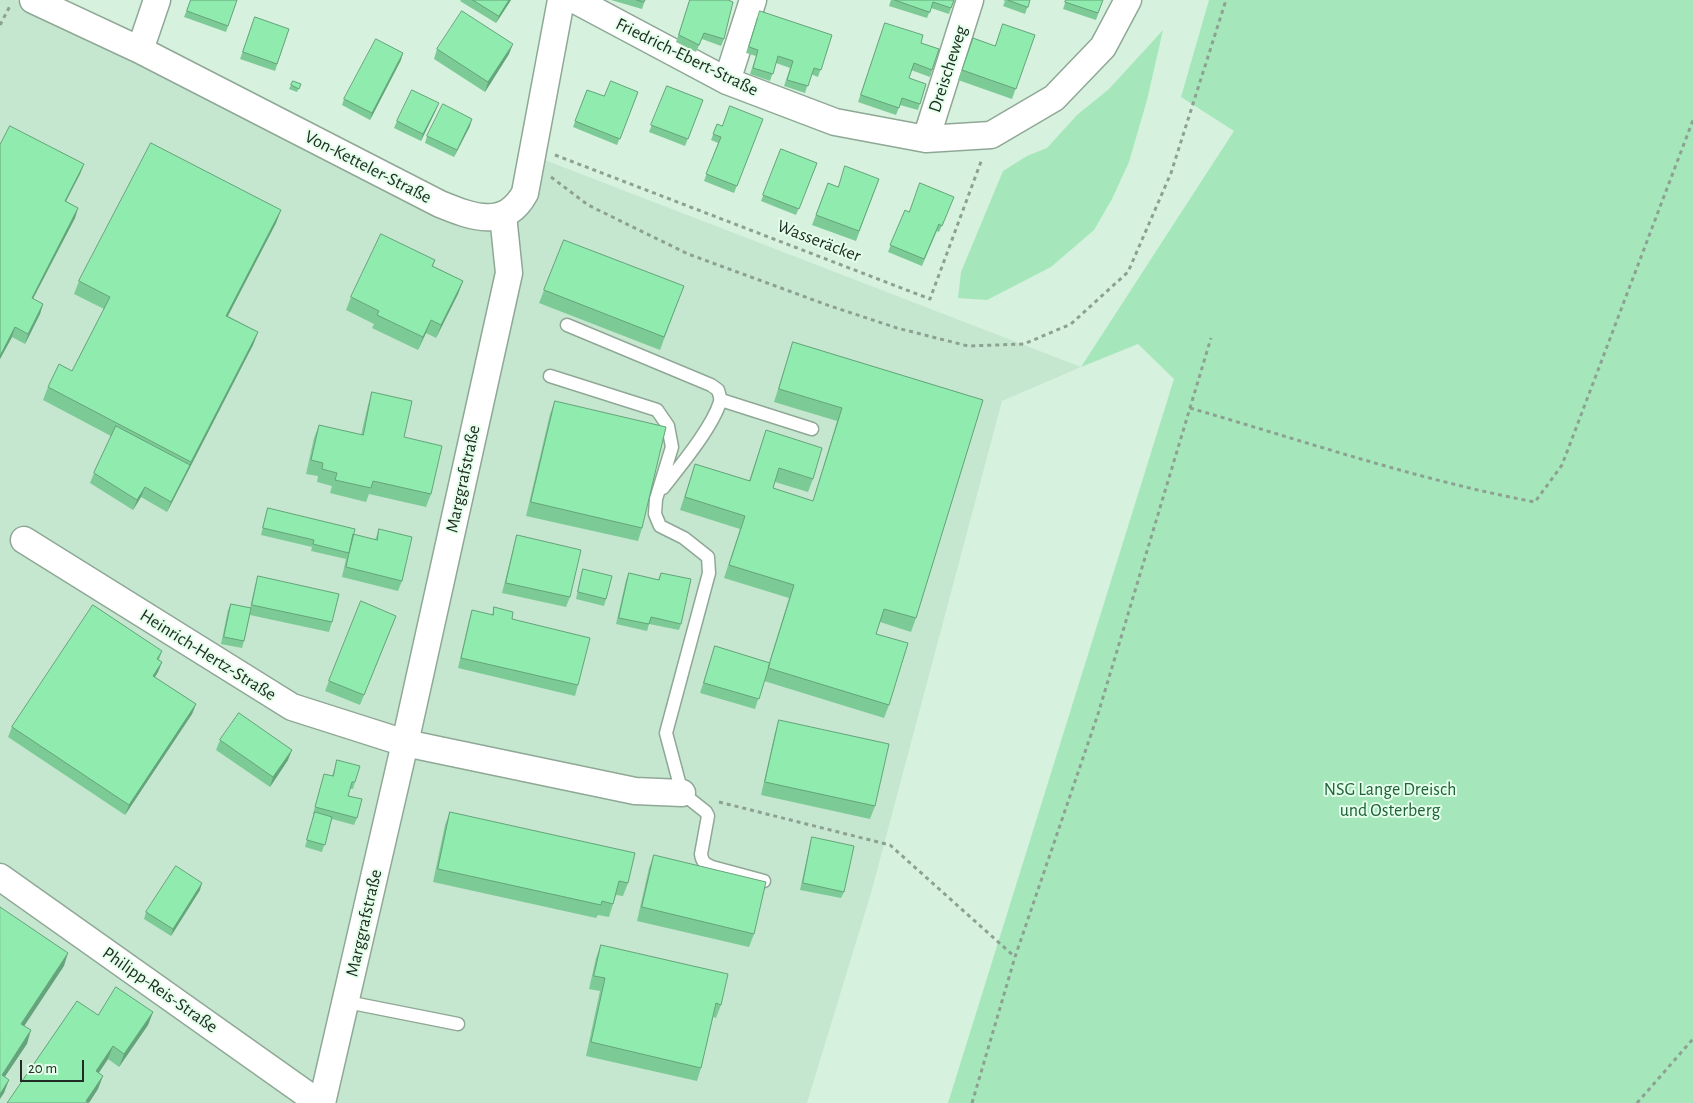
<!DOCTYPE html>
<html>
<head>
<meta charset="utf-8">
<style>
	body { margin:0 }
	#map { position:relative; width:1693px; height:1103px; overflow:hidden; background:#d6f1dd; font-family:"Alegreya Sans",sans-serif }
	canvas { display:block }
	.scale { position:absolute; left:20px; top:1060px; width:64px; height:22px; box-sizing:border-box; border:2px solid #212c24; border-top:0; padding-left:6px; font-size:15px; line-height:18px; white-space:nowrap; color:#212c24; -webkit-text-stroke:4px #e3ffea; paint-order:stroke }
</style>
</head>
<body>
<div id="map">
<canvas width="1693" height="1103"></canvas>
<div class="scale">20 m</div>
</div>
<script>
const ctx = document.querySelector('canvas').getContext('2d');
ctx.lineJoin = 'round';
function paint(path, color) { ctx.fillStyle = color; ctx.fill(path, 'evenodd'); }
function strokePath(path, color, width, dash) { ctx.strokeStyle = color; ctx.lineWidth = width; ctx.lineCap = dash ? 'butt' : 'round'; ctx.setLineDash(dash || []); ctx.stroke(path); }
function write(font, color, halo, rows, align = 'center') {
  ctx.font = font + ' "Alegreya Sans",sans-serif'; ctx.lineWidth = 4; ctx.setLineDash([]); ctx.textBaseline = 'middle'; ctx.strokeStyle = halo; ctx.fillStyle = color; for (const [text, x, y, turn = 0] of rows) {
    ctx.save(); ctx.translate(x, y); ctx.rotate((+turn || 0) * Math.PI / 180); ctx.textAlign = isNaN(turn) ? turn : align; if (halo) ctx.strokeText(text, 0, 0); ctx.fillText(text, 0, 0); ctx.restore();
  }
}
paint(new Path2D(`
	M0,0H15L24,3L429,206L511,219L537,157L1081,367L1002,401L871,893L807,1103H0Z`), '#c6e7cf');
paint(new Path2D(`
	M1209,0H1693V1103H948L1174,379L1138,344L1081,367L1234,131L1181,97Z
	M1163,30L1147,100L1129,162L1112,199L1094,230L1051,267L987,300L958,298L961,272L1003,171L1027,156L1047,148L1077,115L1109,89Z`), '#a5e7ba');
const service = new Path2D(`
	M567,325L711,385L718,390C719,394 721,398 720,402C712,428 680,466 663,488
	M550,376L657,410L668,426L672,447L656,499L655,514L660,526L684,538L708,557L709,573L666,733L682,793L706,812L708,816L701,854C702,862 705,864 712,867L764,881
	M721,400L812,429
	M347,1002L458,1024`);
const minor = new Path2D(`
	M33,0L140,50L440,204C472,217 505,230 525,193L561,0
	M575,0L727,81L835,122L926,139L991,135L1054,98L1103,47L1128,0
	M140,50L157,0
	M727,81L753,0
	M926,139L970,0
	M24,540L292,707L405,743L635,791L682,793
	M0,877L319,1103
	M322,1103L405,743L509,273L503,215`);
strokePath(service, '#8fa896', 15);
strokePath(minor, '#8fa896', 29);
strokePath(new Path2D(`
	M0,25L10,6
	M555,155L930,299L982,159
	M551,177L588,205L688,254L830,306L897,328L968,346L1024,344L1071,324L1128,272L1171,173L1226,0
	M1190,408C1304,441 1418,480 1535,502L1562,465L1693,120
	M719,802L890,845L1015,957
	M972,1103L1015,957L1098,714L1211,338
	M1637,1103L1693,1039`), '#8da192', 3, [4, 4]);
strokePath(service, '#fff', 12);
strokePath(minor, '#fff', 26);
paint(new Path2D(`
	M191,0H237L226,32L184,17Z
	M461,0H511L496,23L460,1Z
	M611,0H645L642,9Z
	M690,0L724,39L721,46L702,39L696,52L676,42Z
	M891,0H954L949,14L931,8L927,18L889,6Z
	M1003,0H1030L1025,14L1003,6L1005,1Z
	M1066,0H1103L1096,20L1063,9Z
	M255,17L289,29L275,71L240,59Z
	M757,18L832,35L818,77L811,74L805,93L784,86L790,68L776,63L770,81L750,74L756,56L746,53Z
	M885,23L921,43L939,49L930,77L911,70L909,78L926,84L918,110L900,105L896,115L858,102Z
	M1035,35L1012,99L958,80L973,38L995,46Z
	M437,49L509,54L485,92L434,59Z
	M401,60L370,120L342,105L344,99Z
	M293,81L301,84L297,92L289,89Z
	M667,86L703,100L685,146L649,132Z
	M587,90L604,96L638,92L617,145L573,127Z
	M436,110L421,141L394,128L397,121Z
	M763,119L734,193L704,181L718,143L711,140L717,124L722,126Z
	M470,126L454,157L425,143L427,136Z
	M0,145L84,164L80,174L66,201L78,208L75,218L33,299L43,304L40,314L25,344L12,337L0,359Z
	M781,149L817,163L796,215L761,201Z
	M879,179L856,241L812,225L828,183L838,187Z
	M951,204L939,232L937,231L922,266L888,252L905,210L909,212Z
	M281,210L276,223L228,316L258,332L253,345L167,512L141,497L133,510L90,483L94,473L111,436L43,400L48,387L72,371L104,309L74,294L79,281Z
	M564,240L679,299L660,350L539,303Z
	M435,260L433,266L463,281L458,294L436,338L426,333L418,350L372,328L374,324L346,310L351,297Z
	M793,342L983,400L916,618L911,632L880,622L876,634L889,705L884,718L764,681L755,709L700,693L715,646L769,663L789,598L724,578L740,529L680,510L695,464L749,481L766,430L813,479L808,492L775,482L773,488L813,501L837,421L774,402Z
	M372,392L404,437L431,494L426,507L369,494L366,502L330,493L332,486L317,482L318,476L306,474L314,438L319,425L361,435L368,405Z
	M555,401L642,528L638,541L526,516L550,414Z
	M268,508L353,536L375,540L379,529L402,581L398,591L342,577L346,559L311,551L312,547L261,535L266,515Z
	M517,535L570,597L566,607L502,593L514,545Z
	M583,569L606,599L604,606L576,599L581,576Z
	M629,573L658,580L661,573L681,624L679,630L649,624L647,631L616,624L626,580Z
	M258,576L332,622L329,632L250,615L244,641L242,648L221,644L228,610L231,604L250,608L255,586Z
	M494,607L512,619L578,685L575,696L458,668L469,620L472,610L492,615Z
	M396,616L360,705L325,691L329,681Z
	M162,651L159,660L162,662L158,672L155,677L196,704L192,714L125,815L8,737L12,727Z
	M779,720L875,806L870,819L761,795L775,733Z
	M220,740L288,760L270,787L216,750Z
	M337,760L355,782L353,789H350L348,796L357,818L354,825L332,819L322,852L305,847L314,814H313L324,774L332,776Z
	M450,812L628,883L623,896L616,895L613,904L609,917L598,915L596,918L433,882L445,825Z
	M812,837L844,892L841,898L800,890L810,844Z
	M654,855L754,934L749,947L637,921L649,868Z
	M200,890L171,936L144,919L146,912Z
	M601,945L721,1005L716,1018L713,1017L701,1068L697,1081L586,1056L600,991L589,989L596,958Z
	M153,1012L148,1025L119,1067L108,1059L99,1073L98,1089V1015Z`), '#7cca96');
paint(new Path2D(`
	M509,0H511L496,23L499,16Z
	M513,44L509,54L485,92L488,82Z
	M403,53L401,60L370,120L372,113Z
	M439,103L436,110L421,141L423,134Z
	M472,119L470,126L454,157L457,150Z
	M84,164L80,174L61,211L65,201Z
	M78,208L75,218L28,308L32,298Z
	M281,210L276,223L221,329L226,316Z
	M463,281L458,294L436,338L441,325Z
	M43,304L40,314L25,344L28,334Z
	M431,320L426,333L418,350L423,337Z
	M15,327L12,337L0,359V356Z
	M258,332L253,345L167,512L171,502L191,462Z
	M145,487L141,497L133,510L137,500Z
	M162,662L158,672L149,686L153,676Z
	M196,704L192,714L125,815L129,805Z
	M292,750L288,760L270,787L273,777Z
	M202,883L200,890L171,936L173,929Z
	M68,953L64,966L17,1037L21,1024Z
	M153,1012L148,1025L119,1067L124,1054Z
	M31,1030L27,1044L0,1084L2,1075Z
	M113,1046L108,1059L91,1084L96,1071Z
	M103,1076L98,1089L89,1103L86,1101Z
	M9,1080L4,1093L0,1099V1094Z`), '#65a47a');
const building = new Path2D(`
	M191,0H237L228,26L187,11Z
	M473,0H509L499,16Z
	M637,0H645L644,2Z
	M690,0H728L733,2L724,39L704,33L699,45L679,35Z
	M895,0H954L951,8L933,2L930,12Z
	M1008,0H1030L1028,7Z
	M1066,0H1103L1098,13L1065,2Z
	M462,11L513,44L488,82L437,49Z
	M760,11L832,35L821,70L814,68L808,86L787,80L793,61L778,56L773,74L753,68L758,50L749,47Z
	M255,17L289,29L277,64L243,52Z
	M885,23L923,35L921,43L939,49L932,70L914,63L909,78L926,84L920,104L902,98L899,108L861,95Z
	M1003,24L1035,35L1016,89L962,70L973,38L995,46Z
	M376,39L403,53L372,113L344,99Z
	M293,81L301,84L299,89L291,85Z
	M611,81L638,92L620,139L575,121L587,90L604,96Z
	M667,86L703,100L688,139L651,125Z
	M412,90L439,103L423,134L397,121Z
	M443,104L472,119L457,150L427,136Z
	M730,106L763,119L737,186L706,174L721,137L713,134L717,124L722,126Z
	M10,126L84,164L65,201L78,208L32,298L43,304L28,334L15,327L0,356V145Z
	M151,143L281,210L226,316L258,332L191,462L48,387L59,364L72,371L110,297L79,281Z
	M781,149L817,163L799,209L763,195Z
	M845,166L879,179L859,231L816,215L828,183L838,187Z
	M920,183L954,197L942,226L939,224L924,259L890,245L905,210L909,212Z
	M381,234L435,260L432,266L463,281L441,325L431,320L423,337L377,315L379,311L351,297Z
	M564,240L684,286L664,337L544,290Z
	M793,342L983,400L916,618L884,609L876,634L908,643L889,705L768,668L794,585L729,565L745,516L685,497L695,464L750,481L766,430L822,448L813,479L779,468L773,488L813,501L842,408L779,389Z
	M372,392L412,401L404,437L442,446L431,494L373,481L371,488L335,480L337,473L322,469L323,463L311,460L319,425L363,435Z
	M555,401L666,427L642,528L531,502Z
	M116,426L190,465L171,502L145,487L137,500L94,473Z
	M268,508L355,529L349,553L313,544L314,540L263,528Z
	M379,529L412,537L402,581L346,567L353,534L377,540Z
	M517,535L581,550L570,597L506,583Z
	M583,569L612,576L606,599L578,592Z
	M629,573L659,580L661,573L691,579L681,624L651,617L649,624L619,618Z
	M258,576L339,594L332,622L252,605Z
	M361,601L396,616L364,695L329,681Z
	M231,604L251,608L244,641L224,637Z
	M93,605L162,651L157,659L162,662L153,676L196,704L129,805L12,727Z
	M494,607L513,612L512,619L590,638L578,685L461,658L472,610L493,615Z
	M715,646L770,663L759,699L704,683Z
	M239,713L292,750L273,777L220,740Z
	M779,720L889,744L875,806L765,782Z
	M337,760L360,766L355,782H352L348,796L362,799L357,818L315,807L324,774L333,776Z
	M315,812L332,817L325,845L307,840Z
	M450,812L635,853L628,883L619,881L613,904L602,901L601,905L438,869Z
	M812,837L854,846L844,892L803,883Z
	M654,855L766,882L754,934L642,907Z
	M176,866L202,883L173,929L146,912Z
	M0,907L68,953L21,1024L31,1030L2,1075L9,1080L0,1094Z
	M601,945L728,974L721,1005L716,1003L701,1068L591,1042L605,978L594,976Z
	M116,987L153,1012L124,1054L113,1046L96,1071L103,1076L86,1101L88,1103H7L77,1001L98,1015Z`);
paint(building, '#90ebaf');
strokePath(building, '#65a47a', 1);
write('18px', '#212c24', '#e3ffea', [
	["Friedrich-Ebert-Straße",687,57,26],
	["Dreischeweg",948,69,-72],
	["Von-Ketteler-Straße",368,167,27],
	["Wasseräcker",819,241,21],
	["Marggrafstraße",463,479,-78],
	["Heinrich-Hertz-Straße",208,655,32],
	["Marggrafstraße",364,923,-77],
	["Philipp-Reis-Straße",160,990,35]
]);
write('18px', '#20603a', '#e3ffea', [
	["NSG Lange Dreisch",1390,790],
	["und Osterberg",1390,811]
]);
</script>
</body>
</html>
